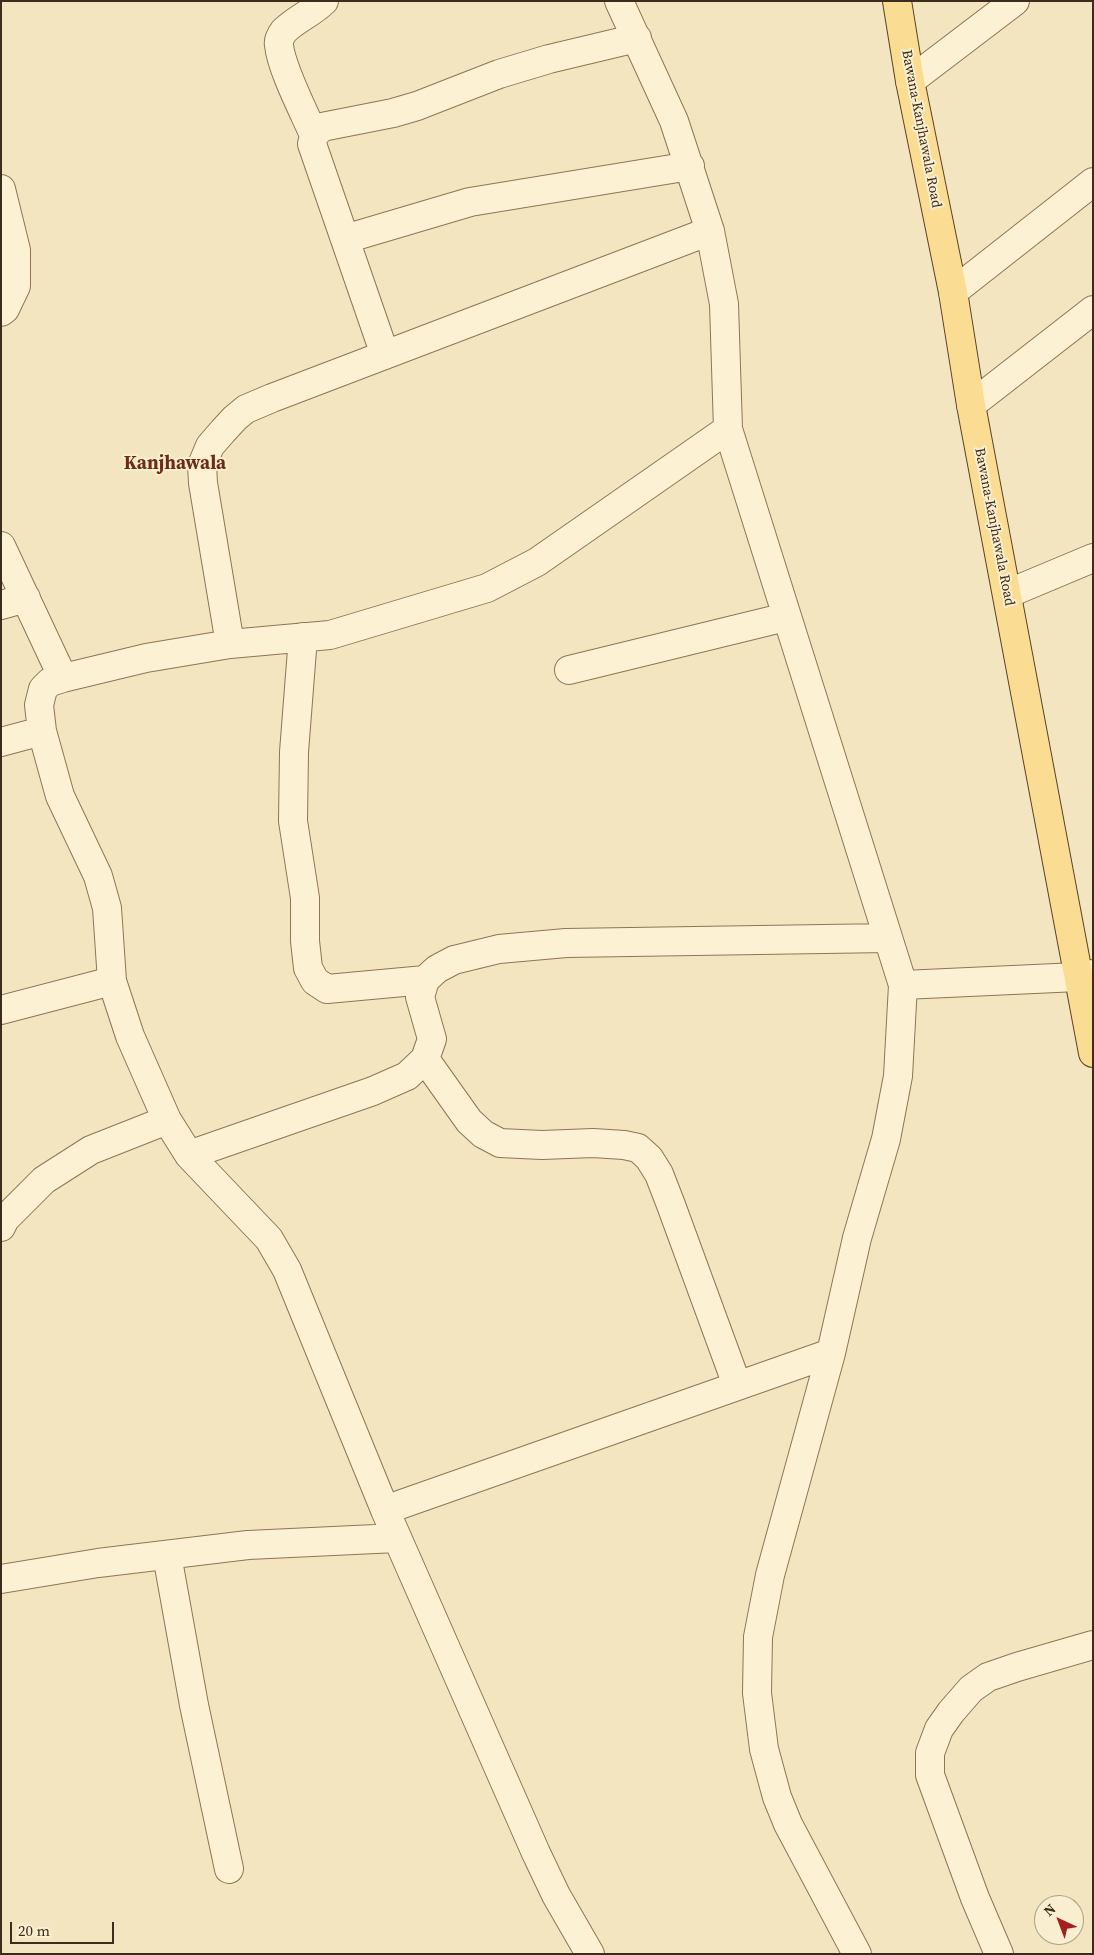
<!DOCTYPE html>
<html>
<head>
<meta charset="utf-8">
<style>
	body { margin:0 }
	#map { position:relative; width:1094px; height:1955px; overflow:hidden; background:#f3e5bf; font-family:"Source Serif 4",serif }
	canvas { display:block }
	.frame { position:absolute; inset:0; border:2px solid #3c2c1b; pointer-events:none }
	.north { position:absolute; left:1034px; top:1895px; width:50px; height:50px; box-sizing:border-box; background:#f9eed0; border:1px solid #ada088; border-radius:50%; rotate:317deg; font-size:14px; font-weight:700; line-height:20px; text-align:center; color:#3c2c1b }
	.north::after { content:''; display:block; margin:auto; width:18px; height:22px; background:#a4201e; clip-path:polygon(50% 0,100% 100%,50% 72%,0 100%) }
	.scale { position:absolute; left:10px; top:1922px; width:104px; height:22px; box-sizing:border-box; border:2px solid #3c2c1b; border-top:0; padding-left:6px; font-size:15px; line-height:18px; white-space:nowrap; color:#3c2c1b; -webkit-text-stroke:4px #f9eed0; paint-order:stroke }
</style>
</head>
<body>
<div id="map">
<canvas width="1094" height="1955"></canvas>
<div class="frame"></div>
<div class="north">N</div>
<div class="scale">20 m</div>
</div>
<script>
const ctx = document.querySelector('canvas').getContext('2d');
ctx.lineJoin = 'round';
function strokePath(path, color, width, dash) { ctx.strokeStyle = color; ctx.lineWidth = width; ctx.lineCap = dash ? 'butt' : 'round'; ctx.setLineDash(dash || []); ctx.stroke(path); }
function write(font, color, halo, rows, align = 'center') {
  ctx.font = font + ' "Source Serif 4",serif'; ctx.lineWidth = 4; ctx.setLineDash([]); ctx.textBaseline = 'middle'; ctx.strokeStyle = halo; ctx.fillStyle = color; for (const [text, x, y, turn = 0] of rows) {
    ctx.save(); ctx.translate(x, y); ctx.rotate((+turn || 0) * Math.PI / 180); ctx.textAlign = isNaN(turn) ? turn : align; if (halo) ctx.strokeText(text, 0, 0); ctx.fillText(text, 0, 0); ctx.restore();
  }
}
const minor = new Path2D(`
	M619,1L674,121L710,231L724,304L728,429L903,985L898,1076L886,1139L857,1238L831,1353L770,1575L758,1637L757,1693L764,1749L777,1797L788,1824L857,1954
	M910,81L1015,1
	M314,135C304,112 281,68 279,45C278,41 281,35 284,31C296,19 312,13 324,1
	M1,189L16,250V286L5,309L1,312
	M345,239L470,202L690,166
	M953,292L1093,182
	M385,355L312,144L314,135L322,127L393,113L417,106L499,74L549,59L637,38
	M971,405L1093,310
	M1,546L63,678
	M1007,594L1093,558
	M1,605L26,598
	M303,637L294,752L293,821L305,898V941L308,968L315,981L327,989L425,980
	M230,644L203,483L202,465L210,446L223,431L235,418L246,409L272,398L710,231
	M569,670L786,617
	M1,742L42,731
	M903,985L1078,977L1093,974
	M1,1010L112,981
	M425,1059L469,1121L483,1134L500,1143L542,1145L593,1143L624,1145L638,1148L649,1158L659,1174L671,1205L737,1385
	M189,1155L373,1091L407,1076L425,1059L432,1039L420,997L425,980L437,969L454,960L499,949L566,943L888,938
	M1,1227L5,1219L44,1180L91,1150L167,1120
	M385,1510L831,1353
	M167,1555L194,1705L229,1869
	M1,1579L98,1563L248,1545L397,1538
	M590,1954L556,1895L536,1853L385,1510L287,1270L269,1239L189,1155L167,1120L130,1036L112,981L107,908L98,876L60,796L42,731L39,705L43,689L50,682L63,678L146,658L230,644L330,635L487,588L537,562L728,429
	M999,1954L975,1898L930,1775V1753L939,1729L951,1712L971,1689L988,1677L1017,1667L1093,1645`);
const major = new Path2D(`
	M897,1L910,81L953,292L971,405L1093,1053`);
strokePath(minor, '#8e7555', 30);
strokePath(major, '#5b422a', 30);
strokePath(minor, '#fdf1d4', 28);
strokePath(major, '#fbdc93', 28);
write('14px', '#3c2c1b', '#f9eed0', [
	["Bawana-Kanjhawala Road",921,129,79],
	["Bawana-Kanjhawala Road",994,527,79]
]);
write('bold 19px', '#6e2a16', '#f9eed0', [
	["Kanjhawala",175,464]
]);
</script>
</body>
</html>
